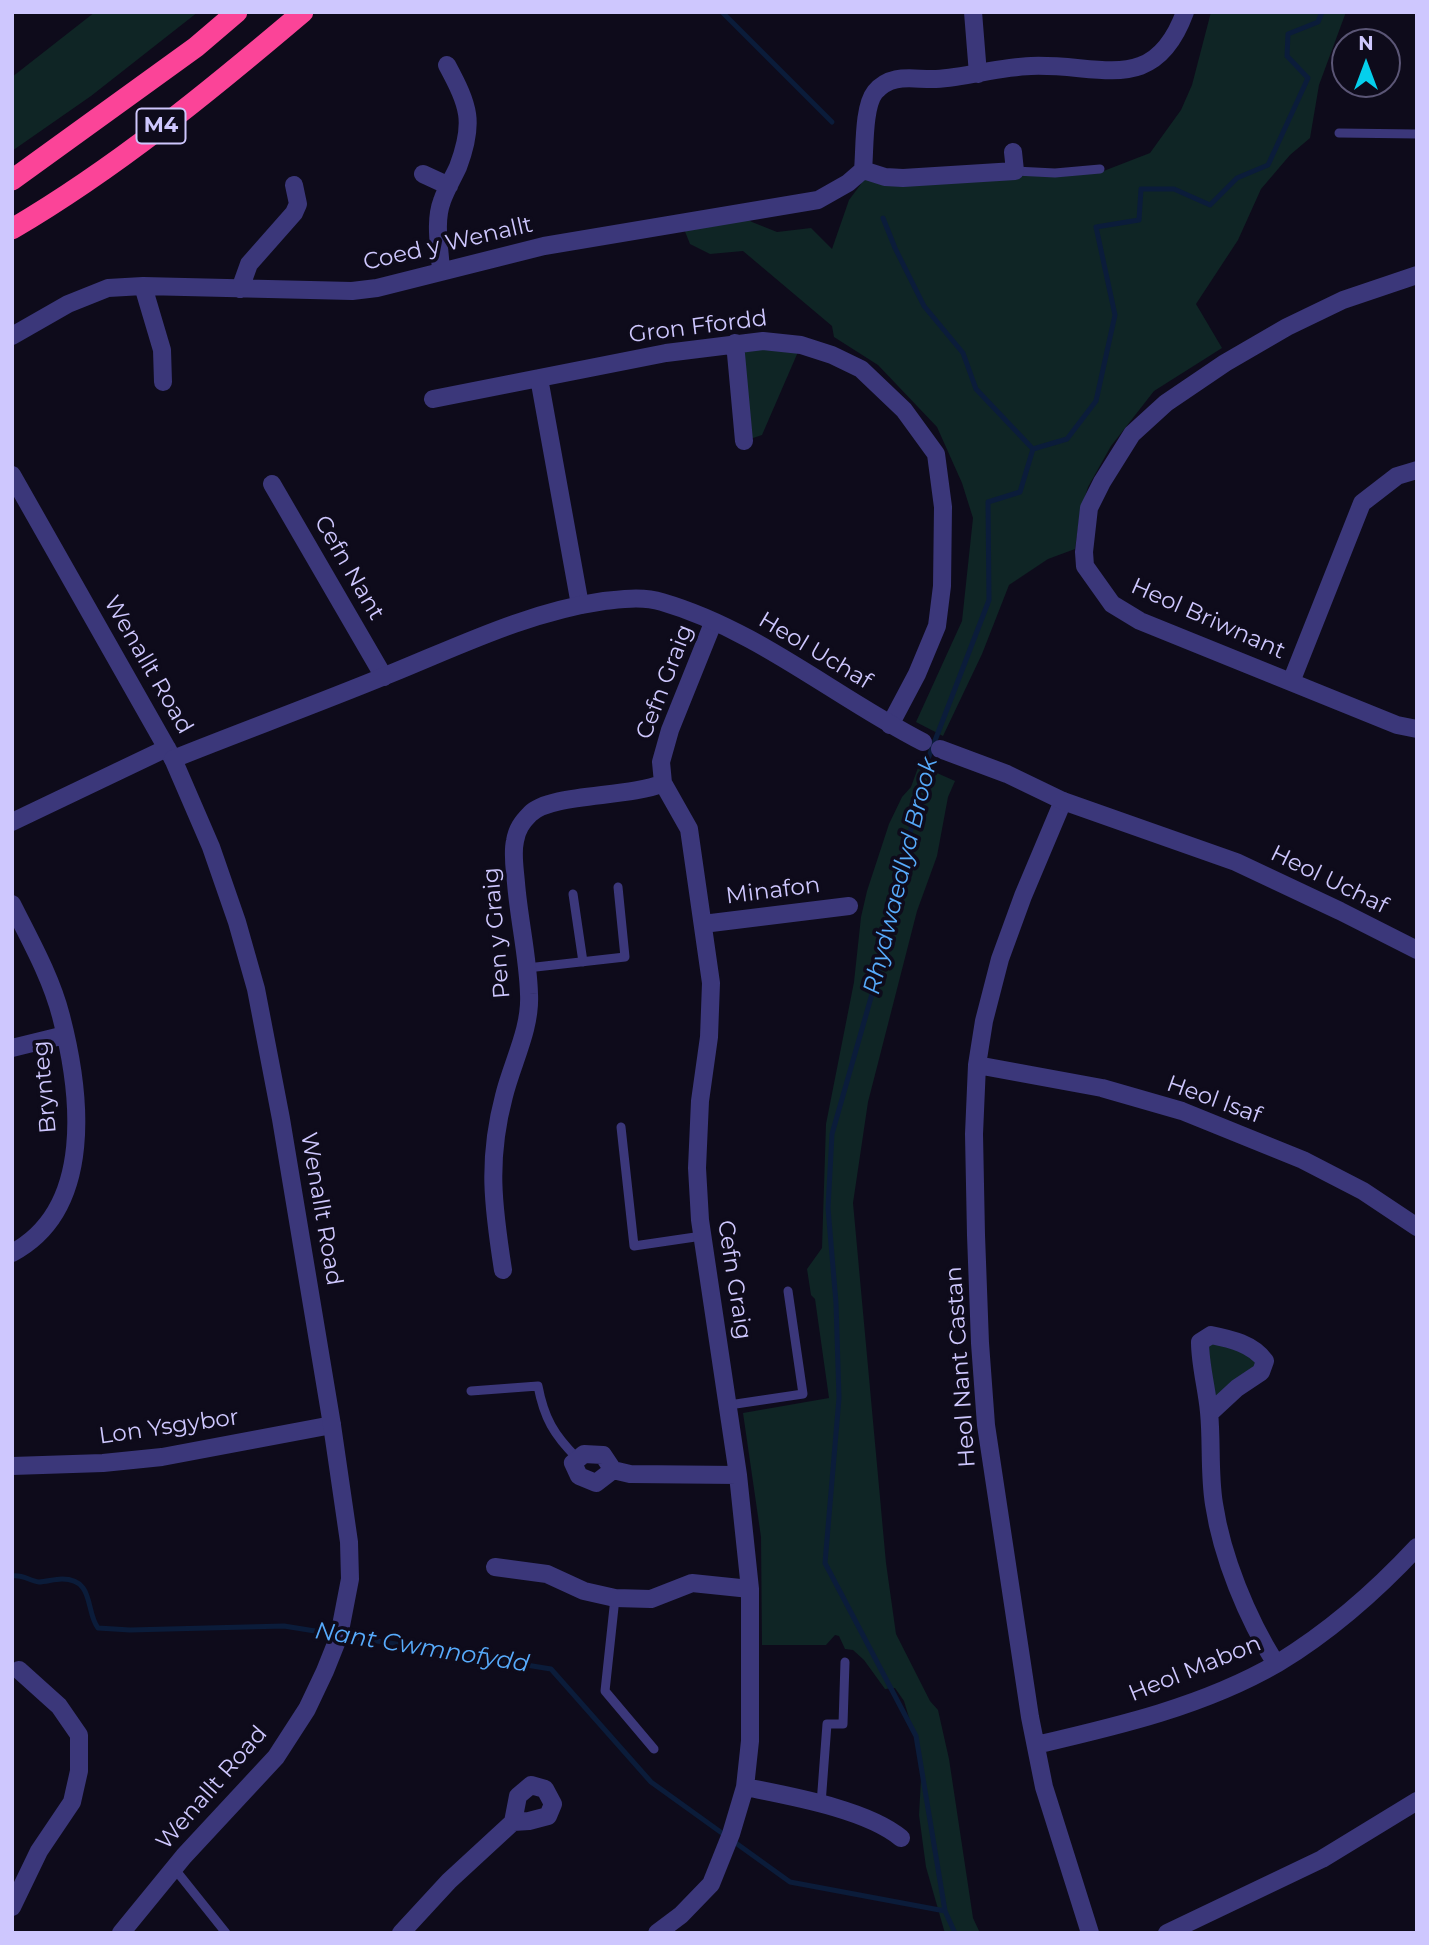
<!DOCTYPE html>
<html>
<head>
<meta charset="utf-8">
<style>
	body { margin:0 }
	#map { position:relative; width:1429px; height:1945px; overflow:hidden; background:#0e0b1b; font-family:Montserrat,sans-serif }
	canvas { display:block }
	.frame { position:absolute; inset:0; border:14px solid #cec7fe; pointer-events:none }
	.north { position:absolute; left:1331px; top:28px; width:70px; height:70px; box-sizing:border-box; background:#0e0b1b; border:2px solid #5b5676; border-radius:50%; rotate:0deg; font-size:19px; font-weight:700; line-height:28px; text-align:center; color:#cec7fe }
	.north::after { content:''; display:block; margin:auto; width:24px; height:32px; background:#05cfec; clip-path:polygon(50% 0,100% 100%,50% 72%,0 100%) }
</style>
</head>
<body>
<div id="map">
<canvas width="1429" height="1945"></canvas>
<div class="frame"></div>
<div class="north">N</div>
</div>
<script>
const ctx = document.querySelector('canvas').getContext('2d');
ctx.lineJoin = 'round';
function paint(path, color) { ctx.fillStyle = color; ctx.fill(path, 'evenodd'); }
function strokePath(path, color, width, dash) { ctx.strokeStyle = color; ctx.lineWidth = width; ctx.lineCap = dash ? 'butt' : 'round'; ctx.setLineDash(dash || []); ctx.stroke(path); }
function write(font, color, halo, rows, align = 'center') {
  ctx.font = font + ' Montserrat,sans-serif'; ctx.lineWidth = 7; ctx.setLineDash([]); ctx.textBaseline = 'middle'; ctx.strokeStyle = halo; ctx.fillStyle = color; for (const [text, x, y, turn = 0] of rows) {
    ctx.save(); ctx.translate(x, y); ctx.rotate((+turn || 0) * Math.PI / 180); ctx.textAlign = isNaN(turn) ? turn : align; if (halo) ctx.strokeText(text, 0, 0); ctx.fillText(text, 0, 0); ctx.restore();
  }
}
paint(new Path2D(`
	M95,12H198L91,96L12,151V77Z
	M1211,12H1346L1319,85L1310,138L1290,155L1261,189L1238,240L1196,304L1222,348L1154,391L1111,446L1088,487L1080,513L1075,549L1048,559L1009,585L982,654L943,736L916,722L962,621L973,518L962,483L937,427L878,365L834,337L832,326L743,251L710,254L690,244L682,224L738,214L752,222L777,232L811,228L832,249L849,200L861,184L863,170L1101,172L1150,153L1181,110L1192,85Z
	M735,343L801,345L762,435L744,441Z
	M919,765L955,781L948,797L937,856L917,911L868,1102L853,1203L886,1563L896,1634L930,1701L938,1710L949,1759L973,1918L980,1933H945L944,1930L926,1867L919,1815L922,1761L904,1701L895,1688L885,1689L864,1660L853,1650L845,1649L839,1636L835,1635L826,1645H762L761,1537L743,1413L829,1398L815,1299L811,1295L807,1269L822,1248L826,1124L854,982L861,917L867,891L889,824L902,797L911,787Z
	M1211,1335L1265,1361L1210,1413L1200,1355Z`), '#0f2525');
strokePath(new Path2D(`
	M722,12L832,122
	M883,218L895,248L924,306L963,353L976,389L1033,449
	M12,1576C23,1574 29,1581 39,1582C46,1582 54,1579 62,1579C95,1579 85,1611 98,1628L130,1630L284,1626L551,1669L651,1782L790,1882L945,1911
	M955,1933L945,1911L916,1736L825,1563L839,1398L836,1303L828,1208L832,1134L884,952L896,882L913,822L921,777L989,600L988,502L1020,492L1033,449L1067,439L1096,401L1115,315L1096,227L1139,220L1141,189H1174L1210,205L1237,178L1268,165L1308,78L1287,56L1288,34L1318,22L1322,12`), '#0b1c3a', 5);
strokePath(new Path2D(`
	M1339,133L1417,134
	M1015,171L1055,173L1100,169
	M573,894L583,962
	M527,968L625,957L618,887
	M621,1127L634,1246L702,1236
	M471,1391L538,1386C544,1418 554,1435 577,1458
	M729,1405L803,1394L788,1291
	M615,1598L605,1691L654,1749
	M821,1804L827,1724H843L845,1662
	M174,1868L226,1933`), '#3b377a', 9);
strokePath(new Path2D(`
	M973,12L978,74
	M863,170L885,177L903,178L1015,171L1013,152
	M423,174L449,186
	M441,271C440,249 434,222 442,201C446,189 453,178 458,167C475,122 469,106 447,65
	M1417,275L1343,300L1287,327L1225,363L1166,403L1132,434L1102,482L1089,508L1084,552L1085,566L1112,604L1140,621L1397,725L1417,729
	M143,286L162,350L163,382
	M240,289L249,264L294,213L298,204L294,185
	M12,336L68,304L108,288L143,286L352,291L377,288L544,246L818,200L848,183L863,170C865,150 863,107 875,92C892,72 914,80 936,79C968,77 999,67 1031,66C1100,63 1154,97 1185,12
	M735,343L744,441
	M539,378L580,605
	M433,399L666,353L763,341L801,345L832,355L861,369L904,410L936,454L943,507L942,586L937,626L917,674L890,725
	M12,475L173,759
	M272,484L384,677
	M1291,682L1362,503L1397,476L1417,470
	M1063,801L1023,896L1000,959L984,1021L977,1065L974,1134L976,1235L980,1343L986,1425L1030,1717L1044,1787L1090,1933
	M12,822L167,748
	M12,904C30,940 51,977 61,1016C81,1093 95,1209 12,1253
	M703,924L849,906
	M12,1048L65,1035
	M977,1065L1102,1088L1182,1111L1303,1160L1363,1191L1417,1227
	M503,1270C493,1206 487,1160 504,1096C512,1063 531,1029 529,994C528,957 519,920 516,883C515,870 512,854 515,841C517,829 522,822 530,814C550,793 630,798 663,783
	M1210,1413L1237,1388L1261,1372L1265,1361C1253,1344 1231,1339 1211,1335L1200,1342C1200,1365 1207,1389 1209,1412C1212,1442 1209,1473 1214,1504C1222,1557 1247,1618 1276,1664
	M12,1466L103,1463L162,1457L332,1425
	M613,1470L596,1483L579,1476L573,1463L584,1454L603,1455L613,1470L630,1474L738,1475
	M495,1567L547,1574L584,1591L615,1598L651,1599L692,1583L750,1589
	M1036,1745C1118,1726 1204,1706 1278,1663C1329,1632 1376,1591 1417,1547
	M531,1785L545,1789L553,1804L548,1816L529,1821L513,1822L518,1796Z
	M745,1787C789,1796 866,1809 901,1838
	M12,1907L39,1851L72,1802L79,1771V1735L59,1706L19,1670
	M401,1933L449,1881L513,1822
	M657,1933L681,1915L711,1884L731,1834L745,1787L750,1741V1589L738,1475L700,1220L697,1168L700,1101L709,1037L711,983L689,829L663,783L661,762L670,730L713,623`), '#3b377a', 18);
strokePath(new Path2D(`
	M940,749L1007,774L1063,801L1236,862L1340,911L1417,950
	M121,1933L184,1856L276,1757L307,1709L325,1671L339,1636L350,1579L349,1542L332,1425L281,1119L256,989L237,922L211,847L173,759C243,731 314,705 385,676C457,647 527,612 604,601C623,599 643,596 662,602C758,630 835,697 923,742
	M1167,1933L1322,1859L1417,1801`), '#3b377a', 18);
strokePath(new Path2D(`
	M12,180L196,47L237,12
	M12,229C116,168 211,90 303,12`), '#fb4498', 21);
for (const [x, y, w] of [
	[161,126,49]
]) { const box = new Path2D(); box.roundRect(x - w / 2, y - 17.5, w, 35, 5); ctx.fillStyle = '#0e0b1b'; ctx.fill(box); strokePath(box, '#cec7fe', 2); }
write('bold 21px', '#cec7fe', null, [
	["M4",161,126]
]);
write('23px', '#cec7fe', '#0e0b1b', [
	["Coed y Wenallt",448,244,-13],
	["Gron Ffordd",698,327,-7],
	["Cefn Nant",349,568,60],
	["Heol Briwnant",1208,619,24],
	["Heol Uchaf",815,651,31],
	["Wenallt Road",148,665,60],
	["Cefn Graig",665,682,-69],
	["Heol Uchaf",1329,880,26],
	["Minafon",773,891,-7],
	["Pen y Graig",497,933,-95],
	["Brynteg",45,1087,-95],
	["Heol Isaf",1214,1100,20],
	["Wenallt Road",321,1209,80],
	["Cefn Graig",734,1280,81],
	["Heol Nant Castan",961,1367,-94],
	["Lon Ysgybor",169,1427,-8],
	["Heol Mabon",1195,1669,-22],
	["Wenallt Road",212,1788,-49]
]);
write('italic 24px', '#57abfc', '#0e0b1b', [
	["Rhydwaedlyd Brook",901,876,-76],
	["Nant Cwmnofydd",422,1648,9]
]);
</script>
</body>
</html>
